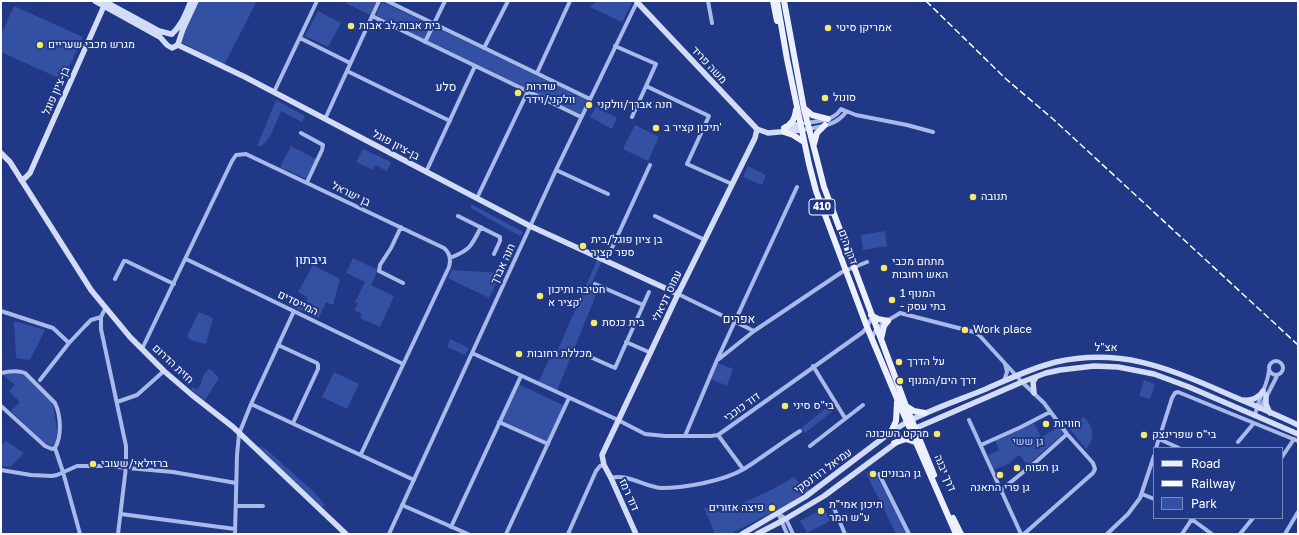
<!DOCTYPE html>
<html>
<head>
<meta charset="utf-8">
<style>
	body { margin:0 }
	#map { position:relative; width:1299px; height:535px; overflow:hidden; background:#203885; font-family:"Golos Text",sans-serif }
	canvas { display:block }
	.frame { position:absolute; inset:0; border:2px solid #fff; pointer-events:none }
	.legend { position:absolute; left:1153px; top:447px; width:130px; height:72px; box-sizing:border-box; background:#203885; border:1px solid #7988b6; margin:0; padding:5px 7px; list-style:none; font-size:12px; color:#fff }
	.legend li { display:flex; align-items:center; gap:8px; height:20px }
	.legend b { width:20px; border:1px solid #7988b6 }
</style>
</head>
<body>
<div id="map">
<canvas width="1299" height="535"></canvas>
<div class="frame"></div>
<ul class="legend">
<li><b style="height:5px;background:#eceffe"></b>Road</li>
<li><b style="height:5px;background:#fff"></b>Railway</li>
<li><b style="height:11px;background:#3350a2"></b>Park</li>
</ul>
</div>
<script>
const ctx = document.querySelector('canvas').getContext('2d');
ctx.lineJoin = 'round';
function paint(path, color) { ctx.fillStyle = color; ctx.fill(path, 'evenodd'); }
function strokePath(path, color, width, dash) { ctx.strokeStyle = color; ctx.lineWidth = width; ctx.lineCap = dash ? 'butt' : 'round'; ctx.setLineDash(dash || []); ctx.stroke(path); }
function write(font, color, halo, rows, align = 'center') {
  ctx.font = font + ' "Golos Text",Heebo,sans-serif'; ctx.lineWidth = 4; ctx.setLineDash([]); ctx.textBaseline = 'middle'; ctx.strokeStyle = halo; ctx.fillStyle = color; for (const [text, x, y, turn = 0] of rows) {
    ctx.save(); ctx.translate(x, y); ctx.rotate((+turn || 0) * Math.PI / 180); ctx.textAlign = isNaN(turn) ? turn : align; if (halo) ctx.strokeText(text, 0, 0); ctx.fillText(text, 0, 0); ctx.restore();
  }
}
paint(new Path2D(`
	M198,1H257L224,65L185,44L180,43L184,31Z
	M347,1H377L370,15L346,3Z
	M597,1H630L632,3L622,22L590,7Z
	M382,2L431,25L424,39L376,15Z
	M14,6L83,37L63,80L1,52V35Z
	M318,11L341,23L328,47L305,36Z
	M435,27L587,100L580,115L428,41Z
	M276,100L305,116L302,122L281,111C276,122 271,140 261,146H257Z
	M596,107L617,118L612,129L590,117Z
	M635,125L659,137L648,161L623,149Z
	M291,146L316,159L306,179L280,167Z
	M363,149L391,162L387,171L375,165L373,170L356,162Z
	M748,166L766,175L762,185L743,177Z
	M471,204L523,232L520,236L476,211L471,208Z
	M885,231L887,246L863,250L861,235Z
	M353,258L378,270L371,285L394,296L380,327L360,318L362,314L354,310L358,303L355,302L365,282L346,273Z
	M598,258L602,261L590,287L598,290L557,391L538,383L551,355L555,356Z
	M313,265L340,279L333,305L326,302L319,318L308,313L312,304L306,301L308,297L298,292Z
	M452,270L501,273L489,298L448,278Z
	M295,297L310,304L306,313L291,306Z
	M199,312L213,318L206,344L193,341L188,338V334Z
	M14,321L45,330L30,360L16,358Z
	M450,339L469,348L465,355L447,347Z
	M718,363L733,369L727,386L711,379Z
	M209,369L211,370L219,378L205,400L191,390L192,387L197,390C203,382 201,376 209,369Z
	M334,372L359,384L347,409L322,397Z
	M14,373L24,375L53,404L57,430L56,442L53,446L46,444L11,411L20,402L9,391L15,385L3,375Z
	M1144,380L1155,384L1150,399L1139,396Z
	M518,384L565,406L548,443L501,422Z
	M830,405L834,410L805,433L801,428Z
	M1084,417C1093,426 1096,438 1086,449L1065,423L1070,420L1073,425Z
	M1034,423L1041,437L1059,427L1064,433L1028,465L1019,455L1010,463L994,470L988,455L999,450L995,440Z
	M6,441L24,453L10,467L1,466V446Z
	M260,446L266,449L315,493L325,505L322,507L258,448Z
	M873,469L908,534H896L866,473Z
	M794,477L798,482L806,485L810,490L783,507L730,534H715L704,508L712,509L721,513L773,489Z
	M824,508L830,521L807,533L800,521Z`), '#3350a2');
strokePath(new Path2D(`
	M387,1L590,99
	M708,1L712,23
	M372,16L581,117
	M300,38L350,63
	M425,42L445,1
	M615,46L656,64L632,117
	M484,48L508,1
	M347,71L450,121
	M537,73L570,1
	M646,86L709,116L687,164L732,184
	M274,92L317,1
	M325,119L379,1
	M805,123C818,121 834,121 841,109L856,115L907,125L933,132
	M802,130C819,127 836,126 846,112
	M301,133L323,145L322,150L307,182
	M556,170L608,194
	M426,172L475,66
	M477,198L528,91
	M458,216L500,237V241L494,254
	M655,216L705,240
	M401,227L391,248L380,265L379,271L403,283
	M450,258C470,250 471,247 481,227
	M186,259L403,364
	M606,261L650,165
	M115,279L124,261H126L174,284
	M595,284L643,305
	M678,294L754,331L842,272L867,262
	M105,309L101,317V329L126,446V467L118,534
	M1,311L53,328L69,343
	M872,338C876,325 889,320 900,313L974,332L979,335L1022,382L1044,403L1067,434L1093,463L1095,469L1093,473L1024,534
	M626,342L651,353
	M278,345L317,363L318,365V369L293,423
	M142,349L232,161L236,155L246,154L250,156L444,248C450,253 451,260 449,267L361,454
	M579,352L615,368L649,292
	M472,353L618,420L645,434L665,436H711L718,435L863,332L867,327L872,317
	M719,359L754,331
	M1269 368a7 7 0 1 1 14 0a7 7 0 1 1-14 0Z
	M813,366L845,418
	M1,373C10,371 17,370 25,373L55,403C61,416 62,436 55,448L52,449L45,446L1,406
	M40,380L69,343L85,326L91,320L101,317
	M1004,381L1007,372L1005,364
	M117,402L137,395L164,371
	M251,404L414,480
	M1260,409L1277,376
	M1255,416C1257,400 1268,386 1269,370
	M969,420L1021,534
	M499,422L548,444
	M718,435L743,469
	M685,436L717,360L797,187
	M1159,439L1179,448
	M1238,442L1254,423
	M981,445L1021,427L1050,412
	M810,446L863,405
	M55,448L63,472L80,534
	M1156,448L1172,398L1175,393L1178,392L1298,441
	M1282,457L1294,439
	M1,470L31,475L52,476L57,475L77,466H105L173,472L236,483
	M879,474L909,534
	M611,478C628,473 644,487 661,488C686,488 723,481 744,469C763,457 781,443 800,431
	M1001,490L1037,461L1067,434
	M1142,494L1154,499
	M402,505L468,534
	M236,506H263
	M834,508L845,534
	M778,513L786,519L793,534
	M778,513L787,534
	M121,514L235,529
	M1190,518L1212,534
	M451,527L521,376
	M235,534L237,455L239,434L251,404L294,311
	M389,534L556,170L637,2L636,1
	M506,534L569,398
	M568,534L596,471L600,466L604,465
	M1107,534L1128,514L1140,498L1154,456
	M1182,534L1192,519
	M1240,534L1253,518
	M1285,534L1298,512`), '#a8b9ea', 4);
strokePath(new Path2D(`
	M95,1L160,37L167,45L172,48L176,46L178,44L183,29L196,1
	M104,1L159,31L171,34
	M637,2L757,129L768,133L802,130
	M172,34C182,25 186,13 191,1
	M178,45L245,77L530,226L678,294
	M786,127L801,124
	M1,153L10,162L91,290L130,337L164,371L192,395L233,427L346,534
	M21,180L25,178L30,173L104,6
	M1034,393L1033,382L1036,377
	M1266,395V404L1270,413
	M1244,400C1251,401 1259,398 1263,391
	M636,534L611,478L604,465L602,455L678,294L755,138L757,129
	M742,534L805,497L891,432L907,422C932,409 959,400 986,389C1009,379 1031,368 1056,362C1119,348 1167,367 1223,392C1248,403 1273,413 1298,425
	M757,534L782,521L824,496L916,428L1022,382L1046,373L1060,370L1094,366L1118,367L1154,374L1189,387L1298,434`), '#d3dcf7', 5.5);
strokePath(new Path2D(`
	M773,1L777,21
	M777,1L787,59L809,164L816,191L867,327L898,401L956,534
	M784,1L804,109L824,187L906,406L934,475
	M805,109L812,115L828,119
	M784,128C792,124 795,119 796,110
	M784,132L793,135L804,142
	M814,144L817,133L825,125
	M871,315L878,319L888,321
	M881,339L884,326L888,321
	M906,406L914,411L925,413
	M891,432L896,421L897,402
	M894,443L906,439L915,442
	M953,518L961,534`), '#eceffe', 6);
strokePath(new Path2D(`
	M926,1L1006,79L1053,119L1298,345`), '#fff', 1.5, [7, 3]);
for (const [x, y, r, color] of [
	[351,26,4,"#f7e969"],
	[828,28,4,"#f7e969"],
	[40,45,4,"#f7e969"],
	[518,93,4,"#f7e969"],
	[825,98,4,"#f7e969"],
	[589,105,4,"#f7e969"],
	[656,128,4,"#f7e969"],
	[973,197,4,"#f7e969"],
	[583,246,4,"#f7e969"],
	[884,268,4,"#f7e969"],
	[540,296,4,"#f7e969"],
	[892,300,4,"#f7e969"],
	[594,323,4,"#f7e969"],
	[965,330,4,"#f7e969"],
	[519,354,4,"#f7e969"],
	[899,362,4,"#f7e969"],
	[900,381,4,"#f7e969"],
	[785,406,4,"#f7e969"],
	[1046,424,4,"#f7e969"],
	[937,434,4,"#f7e969"],
	[1144,435,4,"#f7e969"],
	[93,464,4,"#f7e969"],
	[1017,468,4,"#f7e969"],
	[873,474,4,"#f7e969"],
	[1000,475,4,"#f7e969"],
	[772,508,4,"#f7e969"],
	[821,511,4,"#f7e969"]
]) { const dot = new Path2D(); dot.arc(x, y, r, 0, 2 * Math.PI); ctx.fillStyle = color; ctx.fill(dot); strokePath(dot, '#203885', 1.5); }
for (const [x, y, w] of [
	[822,207,26]
]) { const box = new Path2D(); box.roundRect(x - w / 2, y - 8, w, 16, 3); ctx.fillStyle = '#203885'; ctx.fill(box); strokePath(box, '#fff', 1); }
write('bold 10px', '#fff', null, [
	["410",822,207]
]);
write('11px', '#fff', '#203885', [
	["בית אבות לב אבות",359,26],
	["אמריקן סיטי",836,28],
	["מגרש מכבי שעריים",48,45],
	["שדרות",526,87],
	["וולקני/וידר",526,100],
	["סונול",833,98],
	["חנה אברך/וולקני",597,105],
	["תיכון קציר ב'",664,128],
	["תנובה",981,197],
	["בן ציון פוגל/בית",591,240],
	["ספר קציר",591,253],
	["מתחם מכבי",892,262],
	["האש רחובות",892,275],
	["חטיבה ותיכון",548,290],
	["קציר א'",548,303],
	["המנוף 1",900,294],
	["- בתי עסק",900,307],
	["בית כנסת",602,323],
	["Work place",973,330],
	["מכללת רחובות",527,354],
	["על הדרך",907,362],
	["דרך הים/המנוף",908,381],
	["בי\"ס סיני",793,406],
	["חוויות",1054,424],
	["מרקט השכונה",929,434,"right"],
	["בי\"ס שפרינצק",1152,435],
	["ברזילאי/שעובי",101,464],
	["גן תפוח",1025,468],
	["גן הבונים",881,474],
	["גן פרי התאנה",1000,488,"center"],
	["תיכון אמי\"ת",829,505],
	["ע\"ש המר",829,518],
	["פיצה אזורים",764,508,"right"]
], 'left');
write('11px', '#fff', '#203885', [
	["משה פריד",709,65,47],
	["בן-ציון פוגל",56,91,-66],
	["בן-ציון פוגל",396,145,28],
	["בן ישראל",351,194,26],
	["דרך הים",848,247,70],
	["חנה אברך",503,264,-65],
	["עמוס דניאלי",667,296,-65],
	["המייסדים",298,303,26],
	["אצ\"ל",1106,348],
	["חזית הדרום",173,364,43],
	["דוד כוכבי",742,407,-36],
	["עמיאל רוז'נסקי",823,471,-36],
	["דרך יבנה",945,473,67],
	["דוד רמז",629,495,66]
]);
write('11px', '#cdd8f7', '#203885', [
	["גן ששי",1028,442]
]);
write('12px', '#fff', '#203885', [
	["סלע",446,87],
	["אפרים",739,319]
]);
write('13px', '#fff', '#203885', [
	["גיבתון",311,260]
]);
</script>
</body>
</html>
